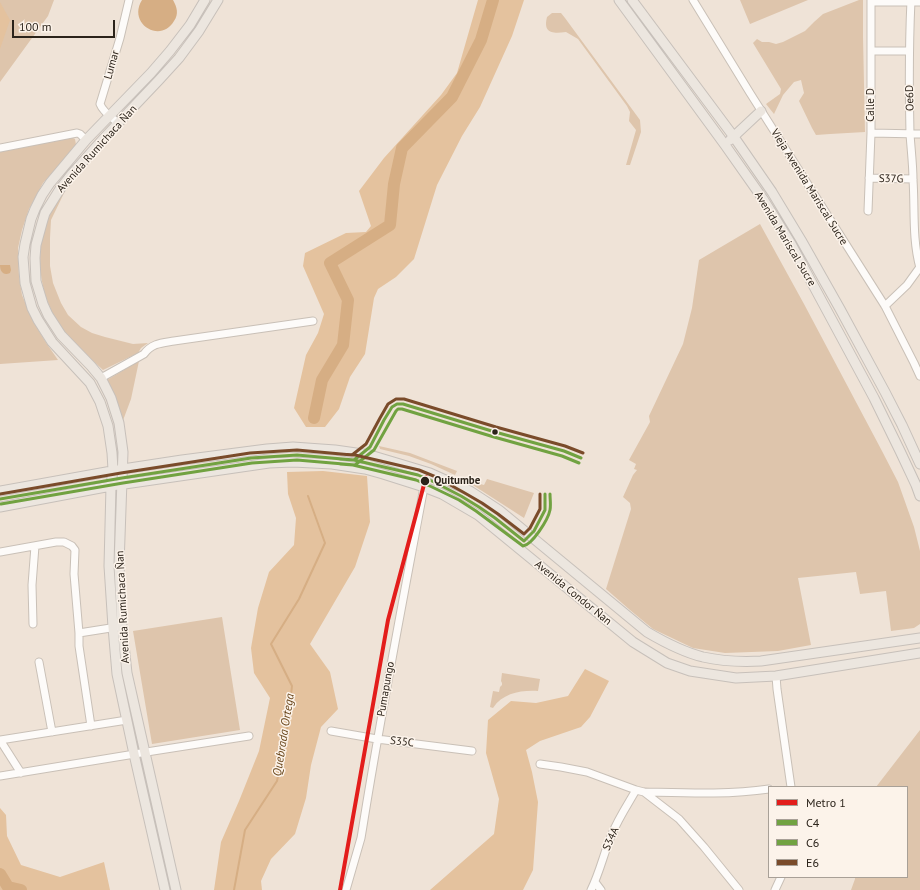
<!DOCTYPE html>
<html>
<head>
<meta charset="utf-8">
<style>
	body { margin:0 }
	#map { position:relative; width:920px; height:890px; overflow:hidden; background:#efe3d7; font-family:"PT Sans",sans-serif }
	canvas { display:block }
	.legend { position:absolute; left:768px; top:786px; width:140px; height:92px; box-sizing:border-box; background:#fcf3ea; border:1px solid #a8a097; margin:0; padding:5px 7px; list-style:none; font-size:12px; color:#2b231a }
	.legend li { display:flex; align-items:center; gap:8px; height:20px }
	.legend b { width:20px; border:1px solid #a8a097 }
	.scale { position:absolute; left:12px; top:20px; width:103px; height:18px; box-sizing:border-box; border:2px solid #2b231a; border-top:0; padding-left:5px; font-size:12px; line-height:14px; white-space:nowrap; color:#2b231a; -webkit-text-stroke:3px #fcf3ea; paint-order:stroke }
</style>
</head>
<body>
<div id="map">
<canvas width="920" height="890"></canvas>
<ul class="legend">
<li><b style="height:5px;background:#e31d1b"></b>Metro 1</li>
<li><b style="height:5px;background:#71a241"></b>C4</li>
<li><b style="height:5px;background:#71a241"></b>C6</li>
<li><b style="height:5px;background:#7a4b2a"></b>E6</li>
</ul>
<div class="scale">100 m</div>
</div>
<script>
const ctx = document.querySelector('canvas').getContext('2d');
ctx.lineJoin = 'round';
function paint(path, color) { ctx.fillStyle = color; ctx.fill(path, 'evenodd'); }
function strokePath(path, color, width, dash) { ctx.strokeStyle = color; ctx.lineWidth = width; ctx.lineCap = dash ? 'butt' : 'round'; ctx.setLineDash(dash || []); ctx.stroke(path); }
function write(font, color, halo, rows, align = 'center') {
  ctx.font = font + ' "PT Sans",sans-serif'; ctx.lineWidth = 3; ctx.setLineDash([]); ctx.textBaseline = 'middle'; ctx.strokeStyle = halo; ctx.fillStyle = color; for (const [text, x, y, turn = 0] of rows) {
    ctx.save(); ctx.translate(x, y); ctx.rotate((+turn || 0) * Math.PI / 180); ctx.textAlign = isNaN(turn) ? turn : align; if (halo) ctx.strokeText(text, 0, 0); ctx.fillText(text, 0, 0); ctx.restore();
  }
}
paint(new Path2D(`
	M0,0H54L48,16L0,82Z
	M740,0H808L750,24Z
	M859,0H863V37L865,132L830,134L816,135L812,128L799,101L804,93L801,80L794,82L783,95L774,114L766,104L780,94L781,89L753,43L757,39L762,42H769L776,44L783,42L805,31L814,22L823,14Z
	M552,13H561L565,18L640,120L641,132L630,165H626L636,130L629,121L630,112L627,106L578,39L566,32C552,34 543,33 547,17Z
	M71,137L75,139L76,145L71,152L43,183L29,209L22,230L18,248L19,276L22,295L34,323L47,344L58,360L0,364V151Z
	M66,189L51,220L50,238V266L53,283L61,303L68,315L81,327L92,333L105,337L133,344L148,343L141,348L138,353L103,370C88,356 71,343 60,326C38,292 33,250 51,212C56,204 59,196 66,189Z
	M760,224L804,304L882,451L898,482L914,527L920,551V624L914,628L891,631L886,591L860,594L856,572L798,578L811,645L778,651L725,653L693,648L653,629L630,610L606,589L631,509L630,503L623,497L633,475L637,470L634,469L636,464L629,460L650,422L649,416L683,344L692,308L699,260Z
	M139,361L131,399L122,423L107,380Z
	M379,446L410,453L457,471L455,475L431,464L409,456L380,449Z
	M487,479L534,493L524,518L465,480L484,485Z
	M222,617L240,730L152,744L133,631Z
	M502,673L540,679L538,691C521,690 503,693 493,708L490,707L493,691L499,692L500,687L502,685V683L501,681Z
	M920,730V890H851L855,879V877H907V787H876Z`), '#dec5ac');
paint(new Path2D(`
	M478,0H524L512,36L480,107L462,136L437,185L414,259L396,277L378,289L374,298L365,354L350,377L339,409L325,427H306L294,408L306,355L318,333L324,314L303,266L305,253L346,233L366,232L371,226L359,191L384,158L441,95L457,73Z
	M0,2L10,20L0,49Z
	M323,471L367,476L370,522L355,567L310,644L330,672L338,709L321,727L311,765L306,798L295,834L271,859L261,881L262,890H214L221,842L239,801L259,751L270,698L254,673L251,648L258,608L269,572L294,545L296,518L288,494L287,472Z
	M585,669L609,681L590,717L581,727L540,741L526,750L532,772L538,802L533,870L523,890H430L494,834L499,799L486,753L488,720L511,701L536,703L568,696Z
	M0,808L6,815L7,836L21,865L60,877L104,862L110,890H0Z`), '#e4c29e');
paint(new Path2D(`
	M142,0H173C177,7 179,14 174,21C161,44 127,24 142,0Z
	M0,265H10L11,270L10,273C3,276 0,271 0,265Z`), '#d6ae84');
strokePath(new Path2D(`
	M234,890L245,830L277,781L287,731L292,686L271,644L299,599L325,543L308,496`), '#d6ae84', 2);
strokePath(new Path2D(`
	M314,418L322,380L343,345L348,300L330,263L390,225L394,184L402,148L452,97L481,40L493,0
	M0,874L8,887L21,890`), '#d6ae84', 12);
const minor = new Path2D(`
	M693,0L750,93L885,306L914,363L920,376
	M911,0C909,44 909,90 910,134C911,149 913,165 913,180C915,209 912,239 920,268
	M871,2H920
	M871,51H909
	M118,123C112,118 103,112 100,104L120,38L129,0
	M871,133L920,134
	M0,148L77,133L80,134L86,140
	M869,178L913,179
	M868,211L871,133V0
	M885,306L907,285L920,267
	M101,378L144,354C152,343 162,343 174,341L313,321
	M0,552L56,542H64L72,546L75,550L74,574L79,633V646L91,726
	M33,624L32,585L35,546
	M79,633L117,627
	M39,662L52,732
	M776,676L777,689L791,787
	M331,731L377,739L472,751
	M540,764L561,767L587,772L636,790L644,792C686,793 728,795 769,789
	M21,773L0,740L127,720
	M0,776L153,751L249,736
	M644,792L679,819L704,847L739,890
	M595,882L601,890
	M346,890L361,838L363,826C381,713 403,600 424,487
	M591,890C600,872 604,852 612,834C618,819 628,804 636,790
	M775,890L781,877`);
const major = new Path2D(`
	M619,0L725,145L763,199L791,244L874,398L900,451L916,485L920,496
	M632,0L734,137L772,192L801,240L840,309L885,392L902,425L920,464
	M730,140L761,111
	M0,491L123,469L182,460L267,449L293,447L335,450L370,455L430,473L470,491L499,510L647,632C664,642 683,652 703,657C721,661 742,662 761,661L920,638
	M0,507L111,486L269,463L293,462L332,464L365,469L383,474L424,487L442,494L478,515L633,642L667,663L690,671L736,678L776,676L920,653
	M165,890L134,754L117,674L113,627L109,566L111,486L113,470L112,453L108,426L100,402L90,383L52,342L38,320L32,308L25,283L23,257L25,244L31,219L35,209L42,195L50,183L86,140L151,73L170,51L190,25L205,0
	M176,890L127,673L122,626L119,565L123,452L119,423L111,398L101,378L91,366L61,335L48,315L43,304L36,281L35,258L36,245L42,223L45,213L60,189L71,175L104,138L159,80L179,58L199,31L218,0`);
strokePath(minor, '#c9c0b7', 9);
strokePath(major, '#c7c0ba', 11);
strokePath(minor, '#fdfbf9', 7);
strokePath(major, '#ece6df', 9);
strokePath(new Path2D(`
	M340,459L354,460L418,475L434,482L461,496L479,507L495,518L524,541L534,531L545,510V494
	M0,499L122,478L251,458L297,455L354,460L370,447L384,420L392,407L397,404H403L495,432L564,451L581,458`), '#71a241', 3);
strokePath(new Path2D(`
	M340,464L353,465L416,480L432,487L459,500L476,511L523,546C532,545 548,520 550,510C551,505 550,499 550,494
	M1,504L123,483L252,463L297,460L355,465L374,450L396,411L398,409H402L494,437L562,456L579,463`), '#71a241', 3);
strokePath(new Path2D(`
	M340,454L355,455L419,470L436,477L463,492L482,503L498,514L524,534L530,528L540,509V494
	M0,494L121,473L250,453L297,450L352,455L366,444L380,418L388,404L396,399H404L496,427L565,446L583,453`), '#7a4b2a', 3);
strokePath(new Path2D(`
	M340,890L388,620L426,477`), '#e31d1b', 4);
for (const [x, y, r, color] of [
	[495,432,3.5,"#2b231a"],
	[425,481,5,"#2b231a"]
]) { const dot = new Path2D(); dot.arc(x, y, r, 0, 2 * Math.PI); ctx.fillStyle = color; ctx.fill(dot); strokePath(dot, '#fcf3ea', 1.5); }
write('11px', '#2b231a', '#fcf3ea', [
	["Lumar",112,65,-74],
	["Oe6D",910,98,-91],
	["Calle D",871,105,-90],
	["Avenida Rumichaca Ñan",97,149,-48],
	["S37G",891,179,1],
	["Vieja Avenida Mariscal Sucre",809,187,58],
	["Avenida Mariscal Sucre",785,239,59],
	["Avenida Condor Ñan",573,593,39],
	["Avenida Rumichaca Ñan",123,607,-93],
	["Pumapungo",386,689,-80],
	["S35C",402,742,7],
	["S34A",611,839,-66]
]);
write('bold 11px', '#2b231a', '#fcf3ea', [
	["Quitumbe",434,481]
], 'left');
write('italic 12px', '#69461b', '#fcf3ea', [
	["Quebrada Ortega",284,735,-81]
]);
</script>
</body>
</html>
